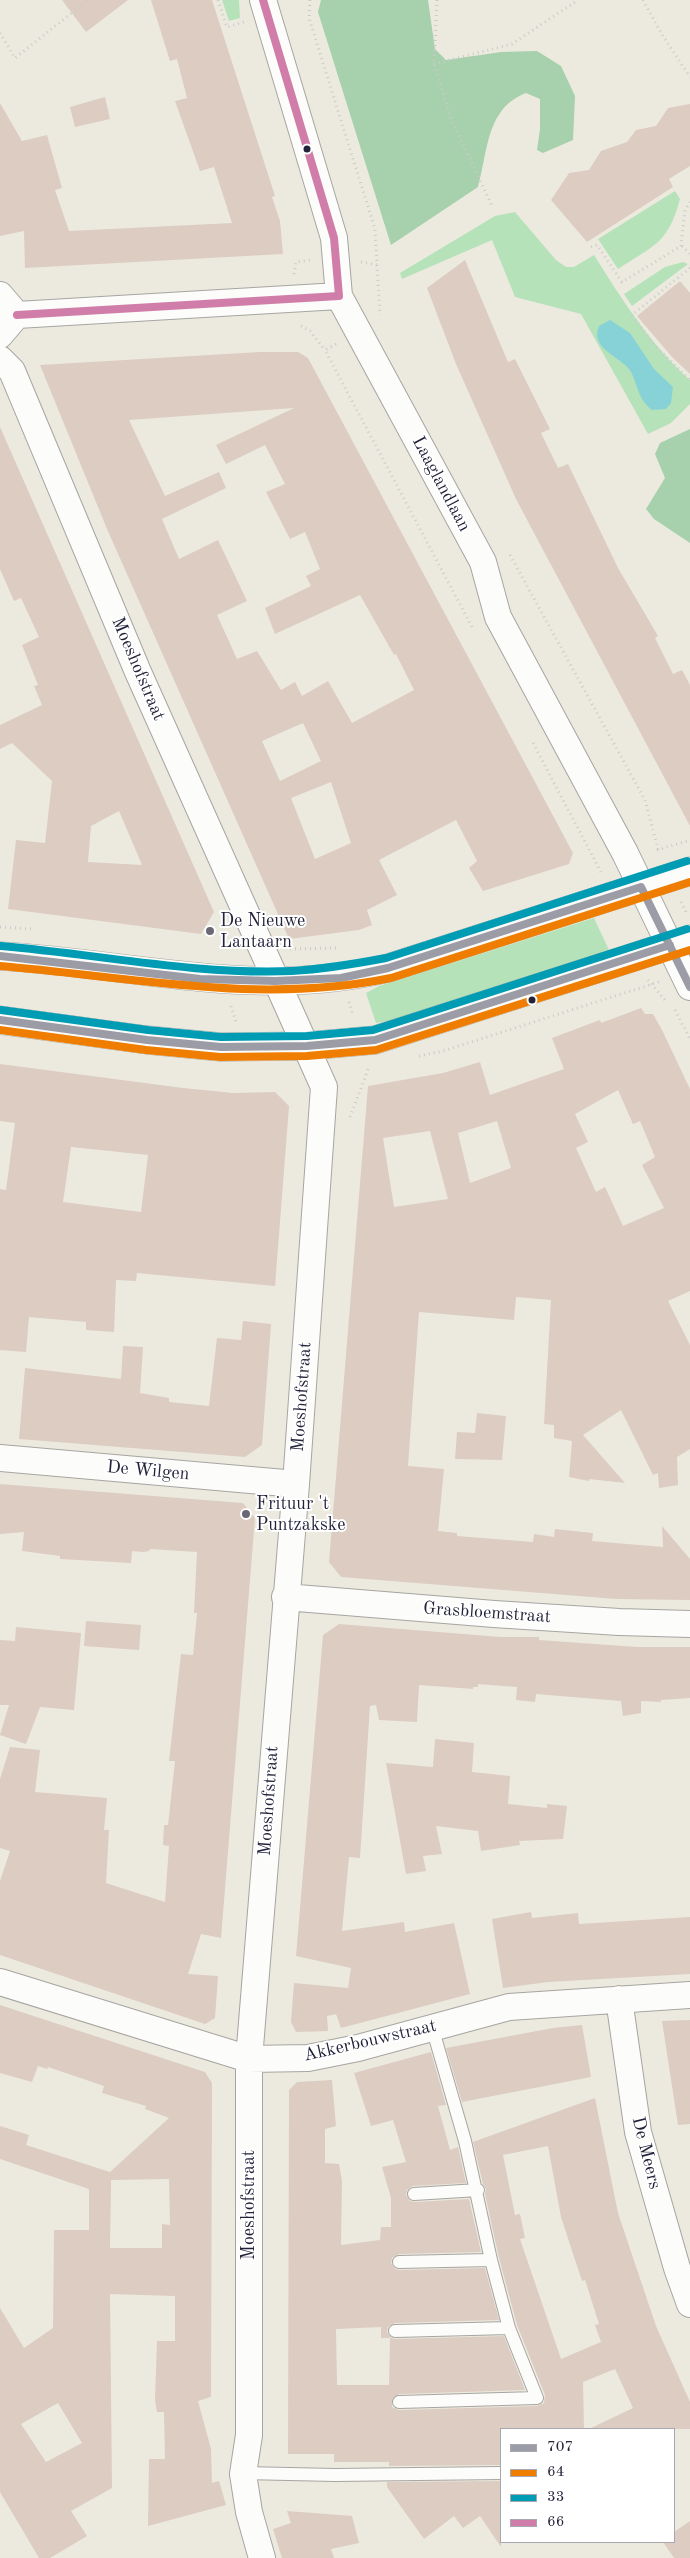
<!DOCTYPE html>
<html>
<head>
<meta charset="utf-8">
<style>
	body { margin:0 }
	#map { position:relative; width:690px; height:2558px; overflow:hidden; background:#eceadf; font-family:"Old Standard TT",serif }
	canvas { display:block }
	.legend { position:absolute; left:500px; top:2428px; width:175px; height:115px; box-sizing:border-box; background:#fff; border:1px solid #a7a7b1; margin:0; padding:6px 9px; list-style:none; font-size:15px; color:#22223b }
	.legend li { display:flex; align-items:center; gap:10px; height:25px }
	.legend b { width:25px; border:1px solid #a7a7b1 }
</style>
</head>
<body>
<div id="map">
<canvas width="690" height="2558"></canvas>
<ul class="legend">
<li><b style="height:6px;background:#9c9ca7"></b>707</li>
<li><b style="height:6px;background:#ef7d00"></b>64</li>
<li><b style="height:6px;background:#009cb4"></b>33</li>
<li><b style="height:6px;background:#d07ea9"></b>66</li>
</ul>
</div>
<script>
const ctx = document.querySelector('canvas').getContext('2d');
ctx.lineJoin = 'round';
function paint(path, color) { ctx.fillStyle = color; ctx.fill(path, 'evenodd'); }
function strokePath(path, color, width, dash) { ctx.strokeStyle = color; ctx.lineWidth = width; ctx.lineCap = dash ? 'butt' : 'round'; ctx.setLineDash(dash || []); ctx.stroke(path); }
function write(font, color, halo, rows, align = 'center') {
  ctx.font = font + ' "Old Standard TT",serif'; ctx.lineWidth = 4; ctx.setLineDash([]); ctx.textBaseline = 'middle'; ctx.strokeStyle = halo; ctx.fillStyle = color; for (const [text, x, y, turn = 0] of rows) {
    ctx.save(); ctx.translate(x, y); ctx.rotate((+turn || 0) * Math.PI / 180); ctx.textAlign = isNaN(turn) ? turn : align; if (halo) ctx.strokeText(text, 0, 0); ctx.fillText(text, 0, 0); ctx.restore();
  }
}
paint(new Path2D(`
	M222,0H239L240,18L229,21Z
	M675,191L680,199C668,244 654,245 618,269L598,239Z
	M515,212L556,260L566,267H574L594,255C623,301 650,344 690,380V404L671,423L648,434L581,314L515,297L492,240L402,279L400,273L495,216Z
	M683,262L688,264L632,306L624,294L665,267Z
	M594,918L609,950L396,1020L376,1023L366,993L379,986Z`), '#b6e2ba');
paint(new Path2D(`
	M321,0H428L435,49L446,60L501,52L537,51L561,66L575,96L573,140L543,153L537,150L540,129V99L526,93C486,108 488,152 478,187L391,245L318,12Z
	M690,429V543L654,519L646,509L665,478L655,454L660,443Z`), '#a7d0ac');
paint(new Path2D(`
	M610,320L630,333L654,369L673,387L671,403L666,409L652,410C638,399 638,386 631,372C624,360 605,354 599,342C596,336 597,332 599,326Z`), '#87d2d7');
paint(new Path2D(`
	M62,0H128L86,32Z
	M151,0H212L275,196L272,197L280,221L283,254L25,268L24,231L0,236V103L22,141L47,135L62,188L55,190L69,231L232,223L214,167L200,171L175,101L187,98L177,59L170,61Z
	M105,97L110,119L75,127L70,107Z
	M690,104V166L669,179L673,187L587,242L551,200L569,173L589,170L601,151L627,142L636,130L656,126L668,108Z
	M465,260L508,362L515,359L550,429L541,433L558,468L568,464L618,568L658,636L655,638L673,674L682,670L690,685V826L516,499L456,364L427,288Z
	M680,281L690,293V374L672,357L637,316Z
	M260,352H298L308,358L573,853L569,864L483,891L469,868L477,861L456,820L379,860L397,895L367,910L372,925L359,930L289,939L107,529L40,365ZM294,408L216,445L226,464L265,445L285,484L266,492L290,539L305,532L320,569L306,576L311,586L265,608L275,634L360,595L394,655L396,654L414,690L352,723L328,681L302,696L295,682L281,690L257,651L237,659L217,615L247,601L218,540L179,559L162,519L226,488L219,472L165,496L129,420ZM303,723L321,761L280,781L262,741ZM331,782L351,843L315,859L291,798Z
	M0,427L214,912L201,934L8,909L16,840L45,843L52,781L12,743L0,749V725L42,705L34,686L38,685L22,645L39,637L21,598L14,601L0,569ZM119,811L142,865L88,862L91,826Z
	M641,1008L645,1014H653L662,1030L690,1089V1291L668,1301L690,1345V1449L677,1457L678,1485L659,1488L658,1473L653,1475L621,1410L583,1435L625,1483L589,1479V1481L569,1477L572,1441L554,1438V1425L544,1424L551,1300L516,1297L514,1320L419,1312L408,1466L444,1469L438,1531L457,1533V1536L533,1542L534,1534L554,1537L555,1529L593,1533L592,1541L663,1547L662,1526L690,1559V1600L616,1599L341,1577L329,1562L368,1086L443,1073L480,1062L490,1095L564,1069L552,1038L600,1020L601,1023ZM618,1090L633,1124L640,1121L655,1157L642,1165L664,1208L623,1226L605,1187L596,1192L576,1148L588,1142L575,1114ZM497,1121L511,1168L470,1183L458,1133ZM430,1131L448,1199L394,1207L383,1138Z
	M0,1064L183,1088L233,1093L275,1092L289,1106L275,1286L137,1273L136,1281L116,1280L114,1332L86,1330V1322L29,1317L26,1352L0,1350V1189L6,1190L15,1123L0,1121ZM71,1147L148,1155L141,1212L63,1202Z
	M243,1321L271,1324L262,1445L245,1457L19,1439L25,1368L121,1379L123,1346L143,1347L140,1393L169,1398V1402L209,1406L217,1338L241,1340Z
	M477,1413L506,1416L502,1460L455,1459L457,1432L475,1433Z
	M0,1484L243,1503L255,1518L221,1938L201,1934L188,1974L218,1976L215,2018L205,2024L0,1955V1881L10,1851L0,1848V1779L10,1747L40,1750L35,1792L107,1798L104,1830H109L106,1883L165,1902L169,1846L163,1845L164,1825H168L175,1761H169L181,1654L193,1655L197,1613H194L197,1552L150,1549L149,1551L143,1552L132,1551L131,1563L60,1559V1556L22,1551L24,1532L0,1534Z
	M86,1621L141,1625L139,1650L84,1646Z
	M339,1624L501,1637H539V1640L637,1647H690V1698L661,1700V1702L641,1701V1713L623,1716L621,1701L536,1694L535,1702L516,1700L517,1687L478,1684V1687H473V1689L419,1685L417,1722L379,1720L376,1705L370,1706L360,1858L349,1857L342,1931L404,1922L405,1932L454,1923L470,1994L341,2028L336,2014L327,2016L328,2031L296,2032L291,2022L294,1983L348,1988L351,1968L296,1956L323,1635Z
	M16,1627L81,1633L74,1710L40,1707L26,1744L0,1735L9,1705H0V1640L15,1641Z
	M435,1739L474,1743L472,1772L510,1776L508,1804L547,1808V1804L567,1806L563,1839L519,1841L520,1845L481,1851L478,1831L436,1826L442,1854L423,1856L426,1871L406,1874L386,1763L433,1767Z
	M531,1912L532,1918L578,1913L579,1924L690,1917V1974L548,1982L503,1988L492,1919Z
	M0,2005L205,2072L212,2083L211,2397L198,2401L211,2449L212,2483L219,2481L226,2505L148,2526L149,2459H165L164,2412H157L155,2400L157,2341H175V2296L110,2294L112,2488L71,2511L87,2536L50,2558H39L0,2492V2308L24,2348L53,2328L54,2230H89V2189L0,2159V2126L29,2135L26,2145L110,2172L169,2118L145,2109L146,2106L102,2093L104,2086L48,2067L47,2069L38,2066L32,2082L0,2073ZM169,2179L170,2225L162,2224V2248H110L111,2180ZM58,2403L82,2443L46,2462L21,2424Z
	M690,2020V2124L678,2125L662,2021Z
	M582,2025L591,2077L462,2102L446,2048L553,2028Z
	M431,2052L446,2105L438,2106L450,2150L458,2147L466,2183L413,2186L407,2190L406,2195L410,2201L415,2202L469,2199L481,2252L399,2254L392,2258L391,2263L395,2269L399,2270L485,2268L499,2320L395,2323L388,2327L387,2332L391,2338L395,2339L504,2336L525,2390L399,2394L392,2399V2407L399,2410L537,2406L544,2403L545,2395L517,2325L499,2258L485,2194L486,2189L483,2184L473,2142L595,2098L618,2213L656,2326L690,2402V2429H589L633,2408L615,2369L583,2382L584,2429H501V2465L389,2466V2462H334V2454H288L289,2090L297,2082L332,2080L336,2126L325,2129V2163L339,2164L342,2181L341,2245L380,2240L381,2227H391V2198L382,2167L406,2162L393,2120L371,2126L354,2073ZM548,2146L561,2217L582,2281L585,2280L599,2324L595,2325L601,2342L561,2359L520,2239L525,2238L520,2214L515,2215L503,2155ZM381,2327V2338H390L389,2385H337L336,2329Z
	M501,2481V2547L480,2516L463,2528L454,2516L424,2539L387,2487V2482Z
	M287,2511L352,2516L359,2543L331,2549L334,2558H282L273,2529L291,2523Z
	M690,2521V2558H674L663,2542H674V2532Z`), '#ddccc2');
const service = new Path2D(`
	M414,2194L478,2190
	M399,2262L491,2260
	M395,2331L509,2328
	M399,2402L537,2398L509,2328L491,2260L465,2141L432,2027
	M243,2473L335,2475L501,2473`);
const minor = new Path2D(`
	M263,0L334,238L339,296L483,562L498,617L625,853L690,987
	M0,295L17,315
	M17,315L339,296
	M0,335L17,315
	M0,359L12,371L138,672L324,1087L296,1484L249,2059V2435L243,2474L249,2512L262,2558
	M0,1458L296,1484
	M285,1597L494,1614L619,1622L690,1624
	M0,1982L249,2059L308,2058L358,2048L509,2007L690,1995
	M619,1999L638,2132L677,2268L690,2304`);
const tertiary = new Path2D(`
	M0,956C129,963 259,1000 388,968L690,871
	M0,1020L147,1040L221,1047L307,1046L375,1040L690,939`);
strokePath(service, '#a6a5a1', 14);
strokePath(minor, '#a6a5a1', 28);
strokePath(tertiary, '#a6a5a1', 29);
strokePath(new Path2D(`
	M218,0L227,27L244,22
	M310,0L309,18L375,229L380,315
	M437,0L434,64L450,116L492,206
	M643,0L661,33L690,77
	M0,33L15,58L88,0
	M434,64L512,44L578,0
	M682,246L690,254
	M591,247L597,245L622,282L681,246L685,210L690,202
	M361,262L377,265
	M690,268L632,315L654,345L690,380
	M294,274L296,262L310,260
	M301,326L310,331L325,350
	M336,344L325,350L472,627
	M510,555L645,800L659,853
	M533,743L601,872
	M657,850L690,840
	M681,902L687,914
	M0,927L31,929
	M290,949L336,948
	M648,980L665,1000
	M349,1002L353,1015
	M231,1006L236,1022
	M675,1010L690,1039
	M419,1056L443,1051L659,982
	M350,1117L369,1067`), '#cbcaca', 3, [1, 4]);
strokePath(service, '#fcfcfa', 12);
strokePath(minor, '#fcfcfa', 26);
strokePath(tertiary, '#fcfcfa', 28);
strokePath(new Path2D(`
	M0,956L200,979L275,981L341,978L388,968L641,887L690,987
	M0,1020L147,1040L221,1047L307,1046L375,1040L670,945`), '#9c9ca7', 8);
strokePath(new Path2D(`
	M0,966C133,977 258,1005 391,978L690,882
	M0,1030L146,1050L220,1057L307,1056L376,1050L690,950`), '#ef7d00', 8);
strokePath(new Path2D(`
	M1,946C97,954 195,975 292,971C324,969 354,964 386,958L687,861
	M1,1010L148,1030L221,1037L307,1036L373,1030L687,929`), '#009cb4', 8);
strokePath(new Path2D(`
	M263,0L334,238L339,296
	M17,315L339,296`), '#d07ea9', 8);
for (const [x, y, r, color] of [
	[307,149,4.5,"#22223b"],
	[210,931,5,"#696874"],
	[532,1000,4.5,"#22223b"],
	[246,1514,5,"#696874"]
]) { const dot = new Path2D(); dot.arc(x, y, r, 0, 2 * Math.PI); ctx.fillStyle = color; ctx.fill(dot); strokePath(dot, '#fff', 2); }
write('18px', '#22223b', '#fff', [
	["Laaglandlaan",441,484,62],
	["Moeshofstraat",138,669,67],
	["Moeshofstraat",302,1397,-86],
	["De Wilgen",148,1471,5],
	["Grasbloemstraat",487,1613,4],
	["Moeshofstraat",269,1801,-86],
	["Akkerbouwstraat",370,2041,-13],
	["De Meers",646,2153,76],
	["Moeshofstraat",249,2205,-90]
]);
write('18px', '#22223b', '#fff', [
	["De Nieuwe",220,921],
	["Lantaarn",220,942],
	["Frituur 't",256,1504],
	["Puntzakske",256,1525]
], 'left');
</script>
</body>
</html>
